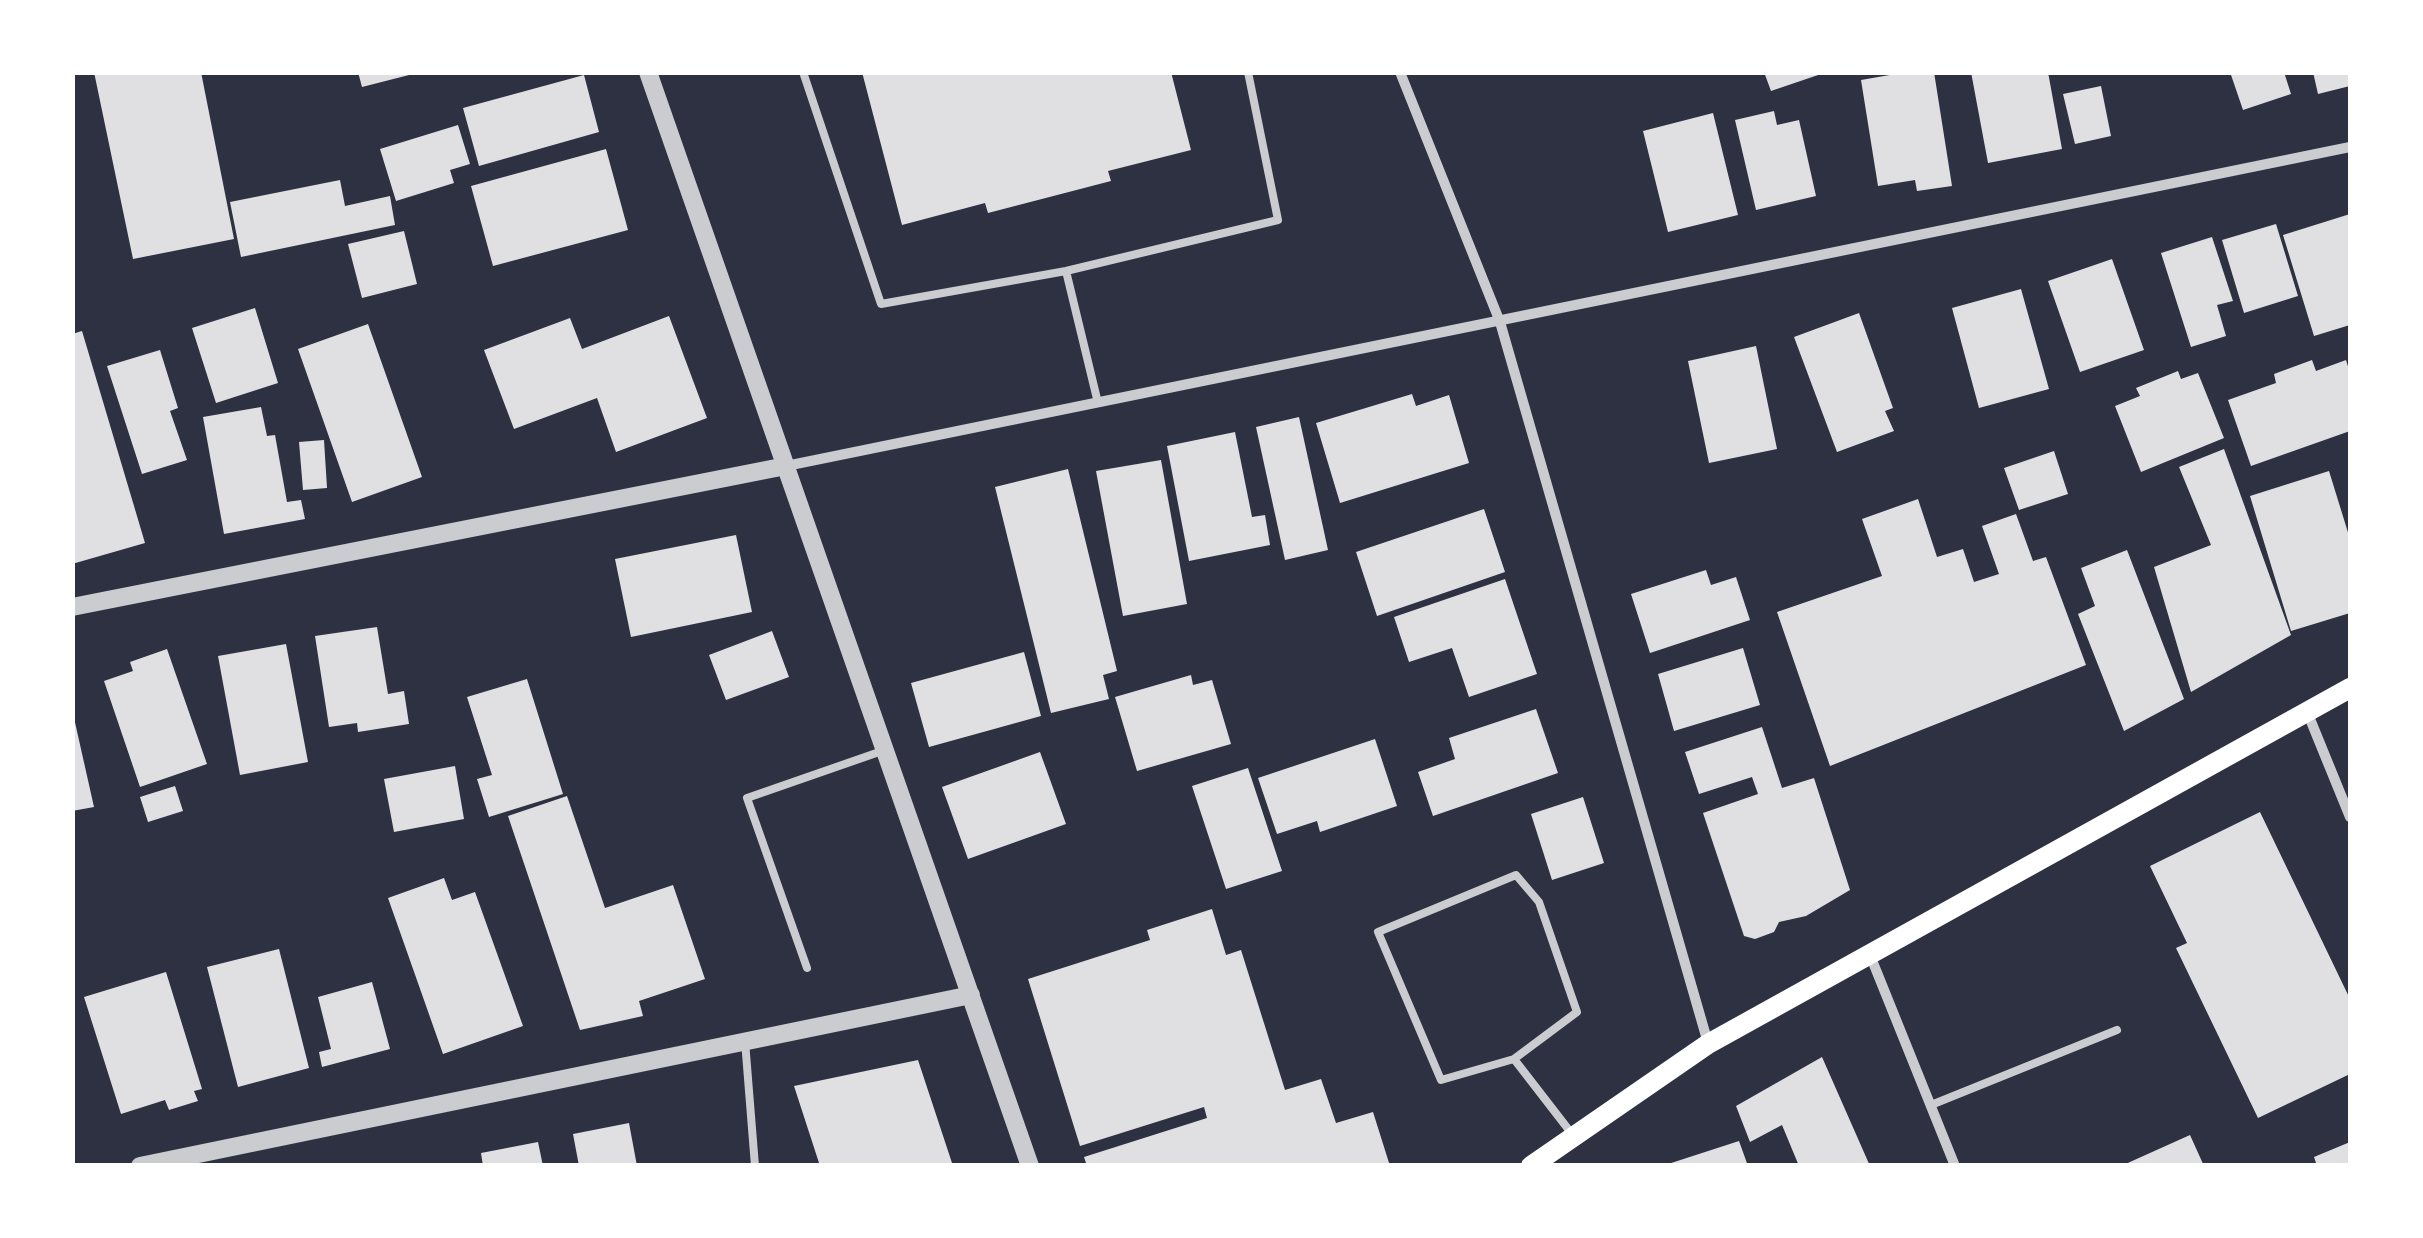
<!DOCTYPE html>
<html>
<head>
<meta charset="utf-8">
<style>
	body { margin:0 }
	#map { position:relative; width:2423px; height:1238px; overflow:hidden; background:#2d3142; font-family:Ubuntu,sans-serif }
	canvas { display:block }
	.frame { position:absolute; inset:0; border:75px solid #fff; pointer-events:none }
</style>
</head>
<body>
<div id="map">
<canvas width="2423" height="1238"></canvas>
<div class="frame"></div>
</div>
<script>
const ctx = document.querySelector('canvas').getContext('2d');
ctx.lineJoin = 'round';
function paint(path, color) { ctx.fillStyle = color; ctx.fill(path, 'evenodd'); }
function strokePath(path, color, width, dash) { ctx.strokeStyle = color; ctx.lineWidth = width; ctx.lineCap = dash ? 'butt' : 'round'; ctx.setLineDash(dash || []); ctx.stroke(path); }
paint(new Path2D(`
	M94,72H201L234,239L133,259Z
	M358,72H413V74L362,87Z
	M862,72H1171L1191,150L1108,171L1111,181L988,213L985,203L902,225Z
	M1764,72H1824V73L1771,91Z
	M1907,72H1934L1952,186L1917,191L1915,180L1878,186L1861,80Z
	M1971,72H2048L2062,149L1988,163Z
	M2230,72H2284L2291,94L2243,110Z
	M2313,72H2350V86L2318,94Z
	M584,75L599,132L479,166L463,108Z
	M2101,86L2111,136L2075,144L2063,94Z
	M1774,111L1777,125L1799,120L1816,196L1756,210L1735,120Z
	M1713,113L1738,215L1668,232L1643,131Z
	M458,125L470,164L450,170L454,183L396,201L380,149Z
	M606,149L628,230L493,266L471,186Z
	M340,180L345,206L390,196L395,225L241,257L230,202Z
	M2350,214V325L2314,336L2283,235Z
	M2276,224L2298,296L2244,313L2222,240Z
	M404,231L417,284L362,298L348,244Z
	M2212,237L2233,301L2217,305L2226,336L2191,347L2161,253Z
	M2112,259L2144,350L2080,372L2048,281Z
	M2021,289L2049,389L1979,408L1952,308Z
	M255,308L278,383L216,403L192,328Z
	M1859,313L1893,408L1885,411L1894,431L1837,452L1794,337Z
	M669,316L707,418L616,452L597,398L514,429L484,350L570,318L582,349Z
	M368,324L422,477L352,502L298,349Z
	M82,331L145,543L72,564V334Z
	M1756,346L1777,449L1709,463L1688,361Z
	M160,350L178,408L170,411L187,460L142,474L107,366Z
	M2312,360L2316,371L2346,360L2350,373V431L2251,466L2228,400L2276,383L2274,374Z
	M2178,371L2181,379L2198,373L2224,438L2141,472L2115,406L2140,396L2136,388Z
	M1412,394L1416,406L1449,395L1469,463L1340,503L1316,423Z
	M261,407L267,436L275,435L287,502L301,500L305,519L224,534L203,417Z
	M1299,417L1328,550L1285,560L1256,427Z
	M1235,432L1252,517L1265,515L1270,545L1189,561L1167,446Z
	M324,440L327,488L303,490L299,442Z
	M2224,449L2291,635L2191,692L2154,567L2211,545L2179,467Z
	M2054,451L2068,494L2019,510L2004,468Z
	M1161,460L1187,604L1123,616L1096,471Z
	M1068,469L1117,671L1103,675L1109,699L1051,713L995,487Z
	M2329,471L2350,539V613L2291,631L2250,496Z
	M1918,499L1937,557L1963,549L1974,582L1999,574L1982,526L2016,514L2033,561L2046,557L2086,665L1830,766L1777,612L1882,576L1862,519Z
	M1484,509L1505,572L1377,616L1356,552Z
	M736,535L752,612L631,637L615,559Z
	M2127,550L2184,699L2124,731L2078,614L2095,606L2081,568Z
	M1706,570L1711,585L1736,577L1750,620L1650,653L1631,594Z
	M1505,579L1537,674L1469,697L1452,648L1409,662L1394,617Z
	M377,627L388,694L404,691L409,724L358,732L357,723L329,727L315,636Z
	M772,631L789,677L726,700L709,655Z
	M286,644L308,762L240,775L218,656Z
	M1743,648L1760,705L1674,731L1658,674Z
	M167,649L207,764L140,787L104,681L133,671L130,662Z
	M1024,652L1041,716L929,747L911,683Z
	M1191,675L1193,685L1212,680L1231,744L1137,771L1115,697Z
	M527,679L563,794L489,817L477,779L492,775L467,697Z
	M72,709L94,807L72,811Z
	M1536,709L1558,773L1433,816L1418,772L1455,759L1449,738Z
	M1762,727L1782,788L1814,778L1850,890L1806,916L1779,922L1774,932L1755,939L1744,936L1703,813L1758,794L1752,777L1699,794L1685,752Z
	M1375,739L1397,806L1320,832L1317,821L1277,834L1258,778Z
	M1040,752L1066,824L968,859L942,787Z
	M455,766L464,819L394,832L384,779Z
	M1248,768L1282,871L1226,889L1192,786Z
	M175,786L183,811L148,822L140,797Z
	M567,796L605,908L673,885L705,979L639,1001L643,1016L580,1030L508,816Z
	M1583,797L1604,863L1552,880L1531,814Z
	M2260,812L2350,999V1074L2258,1118L2176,948L2187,943L2150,866Z
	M444,878L452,900L475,892L523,1026L443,1054L388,898Z
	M1212,909L1226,955L1241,950L1285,1090L1321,1079L1336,1123L1373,1112L1390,1166H1087L1084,1157L1207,1118L1204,1107L1080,1146L1028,979L1150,940L1147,930Z
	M279,949L309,1068L238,1087L207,967Z
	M166,972L202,1089L194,1091L198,1101L169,1110L165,1100L121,1114L84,997Z
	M372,982L390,1049L322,1067L319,1052L331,1049L318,997Z
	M1822,1057L1870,1166H1799L1782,1125L1750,1142L1736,1106Z
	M918,1060L953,1166H820L794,1086Z
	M629,1123L637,1166H579L573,1134Z
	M2190,1135L2204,1166H2121Z
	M1739,1141L1748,1166H1665V1165Z
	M538,1142L543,1166H483L481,1153Z
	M2350,1142V1166H2317L2314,1157Z`), '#e0e0e3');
strokePath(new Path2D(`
	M803,72L881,304L1066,271
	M1098,403L1066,271L1278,220L1248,72
	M807,968L747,798L885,750
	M745,1041L755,1166
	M1514,1059L1577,1012L1539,902L1516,875L1378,932L1441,1080L1514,1059L1572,1134
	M1931,1105L2117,1030`), '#caccd0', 8);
strokePath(new Path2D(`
	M1400,72L1500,322L1708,1043
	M786,466L2350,147
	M2308,714L2350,817
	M1870,955L1955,1166`), '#caccd0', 10);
strokePath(new Path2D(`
	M648,72L1030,1166
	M72,607L786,466
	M140,1166L971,995`), '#caccd0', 18);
strokePath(new Path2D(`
	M1531,1166L1708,1044L2350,688`), '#fff', 20);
</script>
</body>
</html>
